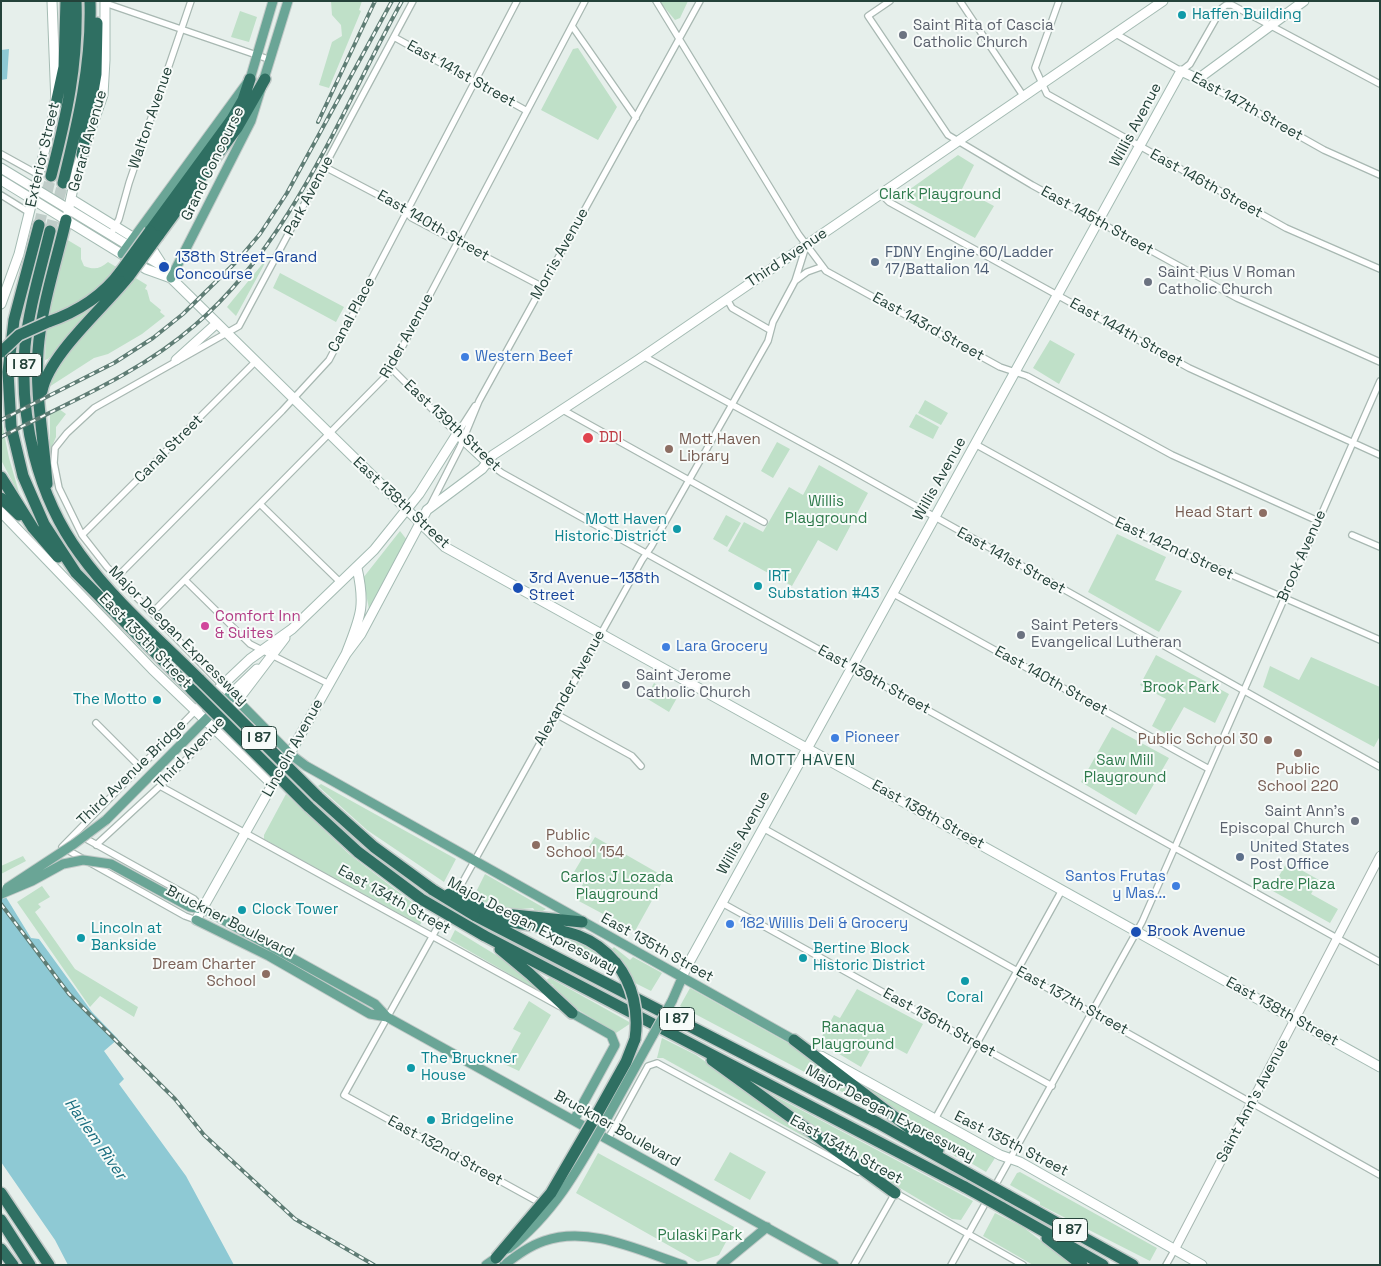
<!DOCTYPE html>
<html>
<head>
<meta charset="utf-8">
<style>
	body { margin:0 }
	#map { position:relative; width:1381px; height:1266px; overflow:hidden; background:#e6efeb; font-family:"Space Grotesk",sans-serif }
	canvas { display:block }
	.frame { position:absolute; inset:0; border:2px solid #24423a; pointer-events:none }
</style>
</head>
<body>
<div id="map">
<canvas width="1381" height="1266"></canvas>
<div class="frame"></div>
</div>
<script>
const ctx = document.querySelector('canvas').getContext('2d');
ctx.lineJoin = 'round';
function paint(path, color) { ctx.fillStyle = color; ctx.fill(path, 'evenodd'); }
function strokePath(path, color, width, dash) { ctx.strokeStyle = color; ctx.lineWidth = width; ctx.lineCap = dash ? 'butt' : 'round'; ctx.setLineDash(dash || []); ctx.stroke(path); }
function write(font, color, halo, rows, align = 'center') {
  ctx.font = font + ' "Space Grotesk",sans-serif'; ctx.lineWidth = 4; ctx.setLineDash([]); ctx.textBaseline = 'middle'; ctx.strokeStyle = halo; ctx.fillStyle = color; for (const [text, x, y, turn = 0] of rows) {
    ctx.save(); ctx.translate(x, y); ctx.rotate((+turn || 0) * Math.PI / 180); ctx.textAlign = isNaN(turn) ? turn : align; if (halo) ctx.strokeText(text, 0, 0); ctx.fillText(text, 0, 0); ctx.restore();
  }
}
paint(new Path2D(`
	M331,1H362L359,10L361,11L329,88L319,85L332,42L342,36L341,25L332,15Z
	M659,1H688L680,18L675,20Z
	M240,11L257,17L249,42L231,37Z
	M578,48L617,107L598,140L541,110L573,49Z
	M958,155L974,165L962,189L994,206L975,238L899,197Z
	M66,239L81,248V259L84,266C94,270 100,269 108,262L118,268C95,294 82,304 48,315Z
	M264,262L265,263L236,316L227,307Z
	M280,273L344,307L336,322L273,288Z
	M134,277L147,285L145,289L147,290L150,301L161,310L160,312L165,316L142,334L108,354L94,358L49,387L58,362Z
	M107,296L48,359L45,360L46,329L83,313Z
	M1050,340L1075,354L1059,384L1033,368Z
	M925,400L948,413L941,425L918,413Z
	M59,409L66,414L56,427V437L50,451V414Z
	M916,414L939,427L933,439L909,427Z
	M1,418L9,458L20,496L1,460Z
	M777,442L790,449L773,478L761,471Z
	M819,465L868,493L837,551L818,540L792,586L728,551L744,522L763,532L789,487L803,495Z
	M726,515L741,523L727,547L713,539Z
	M400,531L407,540L369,609L363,578Z
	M1117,534L1166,557L1155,580L1182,591L1159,632L1088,592Z
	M1156,655L1229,694L1215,723L1184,707L1168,735L1152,726L1166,699L1140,685Z
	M1311,657L1380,687V736L1374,747L1263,687L1270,666L1299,680Z
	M654,683L678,696L669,712L646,698Z
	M1112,727L1169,758L1136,815L1081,782Z
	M321,784L456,859L444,882L367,830L318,786Z
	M286,794L349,854L426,913L420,925L264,839V835Z
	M595,837L665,877L635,931L575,899L586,878L574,872Z
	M23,856L26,861L1,874V866Z
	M1287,862L1319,880L1311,894L1338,909L1330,923L1271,890Z
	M485,874L546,909L541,912L535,911L533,908L509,910L473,898Z
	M42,886L50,897L38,904L41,907L35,912L75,969L138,1007L134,1017L100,996L90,1007L17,902Z
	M455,930L519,969L540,988L539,991L450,940Z
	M541,932L578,940L626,968L612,949L614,947L630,960L633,957L662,973L651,991L539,935Z
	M550,978L631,1023L616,1033L567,1003L552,984L549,985L547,979Z
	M690,988L815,1058L878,1111L680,1006Z
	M857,989L923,1024L907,1054L877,1038L861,1067L819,1042L834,1015L840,1018Z
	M529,1001L551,1015L519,1071L504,1064L521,1033L513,1029Z
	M662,1038L696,1055L832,1152L663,1058H657Z
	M860,1083L995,1158L986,1172L959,1156L956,1157Z
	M769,1093L949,1188L973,1201L961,1220L952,1219L900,1188L768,1094Z
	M730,1152L766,1172L750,1200L714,1180Z
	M598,1153L734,1227L719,1255L698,1262L576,1193Z
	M1020,1172L1157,1248L1150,1261L1040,1205V1202L1010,1185L1017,1173Z
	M995,1213L1023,1227L1072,1265H1033L983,1236Z`), '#bfe0c8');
paint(new Path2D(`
	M9,49L7,79L1,80V50Z
	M1,889L31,938L39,939L92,1012L118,1039L104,1051L124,1079L119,1084L186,1176L234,1265H68L55,1240L1,1162Z`), '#8ec9d4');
strokePath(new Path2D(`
	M39,225L51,176
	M50,231L63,183`), '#bfccc8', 11, [11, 5.5]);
const minor = new Path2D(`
	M656,1L799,235L826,271L1000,367L1027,376L1172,455L1318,521
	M890,1L868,16L948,135L1032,185L1237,298L1380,362
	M960,1L1024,97
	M1059,1L1035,68L1047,94L1286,228L1380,269
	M105,3L271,60
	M572,26L636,118
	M1116,34L1181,71L1190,64L1222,8L1226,5H1232L1380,84
	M394,37L527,111
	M1198,79L1324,150L1380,175
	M1,154L39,175
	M325,167L399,206L412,218L541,286
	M881,194L889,202L1189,368L1380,455
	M1,195L30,213
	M111,234L119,219L129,183L191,1
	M795,281L807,272L821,267
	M727,299L732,308L770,330
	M643,356L839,463L1380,767
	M391,368L457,434L475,406
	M563,410L764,522
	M975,444L1132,531L1380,640
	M487,462L502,473L1380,962
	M260,504L341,583
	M430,506L460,447L479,401L700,1
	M82,535L255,362
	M1352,535L1380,547
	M117,577L282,411L329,360L517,1
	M185,580L250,644L329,684
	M892,593L1209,769
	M152,613L388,374L585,1
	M222,685L107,567L82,535L59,488L54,463L55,448L67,433L94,408L239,326L413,1
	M195,711L62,847L185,916L196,920
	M556,714L632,756L641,766
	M96,723L140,767
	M160,786L559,1006
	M763,828L1380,1175
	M81,836L194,899L203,909
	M96,845L160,786L216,729
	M722,903L1052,1086
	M935,1119L1062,890
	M608,1139L648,1066L657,1063L858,1172
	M894,1192L1023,1265
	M542,1204L344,1095L642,560L651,547L768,341L773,322L795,281L806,246
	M854,1265L895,1193
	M951,1265L1142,922L1380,381
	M1166,1265L1175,1249`);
const tertiary = new Path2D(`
	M1175,1249L1380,856`);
const secondary = new Path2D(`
	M1,168L162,266L171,278L445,547L1380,1067
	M1,180L146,269L171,278
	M71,199L152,249L161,263
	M68,212L77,169L103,95L105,60V1
	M1,304L19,254L56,104L52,1
	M176,360L217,323
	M1,512L152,669L273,785
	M346,654L361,634L427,510L482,469L493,455L638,360L1163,1
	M222,685L231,694L257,669
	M195,711L250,659L292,629L374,550L419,494L457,434L487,462
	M219,725L285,638
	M196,920L346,654C360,617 366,608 357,568
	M682,978L686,968L1181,71L1198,79L1304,1
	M821,1056L1000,1155L1020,1162L1202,1265`);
const primary = new Path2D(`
	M122,254L250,79L273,1
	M171,278L251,121L288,1
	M106,820L231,694L290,754L306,766L794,1040
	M166,894L190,907L203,909L216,916L375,1004L387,1017L834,1265
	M196,920L269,956L370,1014L387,1017
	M672,1001L682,978
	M572,1013L611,1035L615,1045L574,1120
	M606,1120L653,1035
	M486,1265L496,1258
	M504,1265C516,1256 529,1246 544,1241C589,1225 640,1251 683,1265
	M721,1265L767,1227`);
const motorway = new Path2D(`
	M56,104L64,67L66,1
	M82,155L96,74L97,23
	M51,176C67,114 78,65 76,1
	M63,183C78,122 92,64 90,1
	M39,225L14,320L8,372L11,426L23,476L44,524L76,573L192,690
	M50,231C41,269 29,307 25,346C19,417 37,496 80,554C114,601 160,640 200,680
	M150,231L232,119L243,100L250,79
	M158,236L237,128L265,79
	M48,322C77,312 102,297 121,271
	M42,391C49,354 105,307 129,276
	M1,477L33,528L58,557
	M47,484C44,440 35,395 38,351C41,307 56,263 66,220
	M1,498L19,515
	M317,796L374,847L433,890
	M308,806L358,852L421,899
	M483,913C531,934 579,918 616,963
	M504,914L582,922
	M474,915L878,1123L971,1175
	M483,935L965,1187
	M500,949L530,974L572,1013
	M794,1040L938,1150
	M712,1060L895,1193
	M597,1114L626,1062L635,1039
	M1,1193L49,1265
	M1007,1195L1133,1265
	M1001,1207L1103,1265
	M1,1220L30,1265
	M1047,1238L1082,1265
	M1,1249L13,1265`);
strokePath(minor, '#a8b8b2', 8);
strokePath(tertiary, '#a8b8b2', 10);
strokePath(secondary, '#a4bbb3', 11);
strokePath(primary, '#c2cac8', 11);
strokePath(motorway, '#c2cac8', 14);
strokePath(minor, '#fff', 5.5);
strokePath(tertiary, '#fff', 8);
strokePath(secondary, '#fff', 9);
strokePath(primary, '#6aa596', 9);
strokePath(motorway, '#2f6f62', 11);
const rail = new Path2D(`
	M318,122L375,1
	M1,420L114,363L153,338L183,314L237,261L260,234L287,193L392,1
	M1,437C67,403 139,374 195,325C292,242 341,111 402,1
	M1,904L69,994L175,1099L204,1135L295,1219L374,1265`);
strokePath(rail, '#5f7d75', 4);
strokePath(rail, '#f7fbf9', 2, [5.5]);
const primaryBridge = new Path2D(`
	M7,888L74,844L106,820
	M1,894L32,881L63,864L83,860L111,864L166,894
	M653,1035L672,1001
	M508,1249C553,1215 579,1168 606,1120`);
const motorwayBridge = new Path2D(`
	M121,271L150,231
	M129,276L158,236
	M1,352L19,335L48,322
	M200,680L317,796
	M192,690L308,806
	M433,890L474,915
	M449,894L479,906
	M421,899L483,935
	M616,963C633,984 639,1012 635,1039
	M971,1175L1007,1195
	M965,1187L1001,1207
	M496,1258L551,1193L597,1114`);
strokePath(primaryBridge, '#c2cac8', 11, []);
strokePath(motorwayBridge, '#c2cac8', 14, []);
strokePath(primaryBridge, '#6aa596', 9);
strokePath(motorwayBridge, '#2f6f62', 11);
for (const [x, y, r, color] of [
	[1182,15,5,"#0f9aa8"],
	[903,35,5,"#6b7280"],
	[875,262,5,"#5c6f8a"],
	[164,267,6,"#1a4fb4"],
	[1148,282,5,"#6b7280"],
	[465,357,5,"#3f7fe0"],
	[588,438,6,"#e0444e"],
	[669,449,5,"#8d6e63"],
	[1263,513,5,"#8d6e63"],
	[677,529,5,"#0f9aa8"],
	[758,586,5,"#0f9aa8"],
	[518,588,6,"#1a4fb4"],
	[205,626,5,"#d1479c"],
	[1021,635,5,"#6b7280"],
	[666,647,5,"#3f7fe0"],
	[626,685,5,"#6b7280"],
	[157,700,5,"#0f9aa8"],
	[835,738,5,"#3f7fe0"],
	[1268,740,5,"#8d6e63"],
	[1298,753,5,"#8d6e63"],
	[1355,821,5,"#6b7280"],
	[536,845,5,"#8d6e63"],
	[1240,857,5,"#5c6f8a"],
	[1176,886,5,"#3f7fe0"],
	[242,910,5,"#0f9aa8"],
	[730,924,5,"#3f7fe0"],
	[1136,932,6,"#1a4fb4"],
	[81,938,5,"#0f9aa8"],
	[803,958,5,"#0f9aa8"],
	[266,974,5,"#8d6e63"],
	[965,981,5,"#0f9aa8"],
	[411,1068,5,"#0f9aa8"],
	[431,1120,5,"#0f9aa8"]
]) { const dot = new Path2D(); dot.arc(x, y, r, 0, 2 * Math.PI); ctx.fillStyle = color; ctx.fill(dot); strokePath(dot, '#f7fbf9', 2); }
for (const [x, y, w] of [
	[24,365,35],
	[259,738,35],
	[677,1019,35],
	[1070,1230,35]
]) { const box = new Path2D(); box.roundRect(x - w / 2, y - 11.5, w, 23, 4); ctx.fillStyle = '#f7fbf9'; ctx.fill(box); strokePath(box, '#24423a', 1); }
write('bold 14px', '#24423a', null, [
	["I 87",24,365],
	["I 87",259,738],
	["I 87",677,1019],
	["I 87",1070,1230]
]);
write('15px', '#0d838f', '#f7fbf9', [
	["Haffen Building",1192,15],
	["Mott Haven",667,520,"right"],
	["Historic District",667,537,"right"],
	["IRT",768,577],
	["Substation #43",768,594],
	["The Motto",147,700,"right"],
	["Clock Tower",252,910],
	["Lincoln at",91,929],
	["Bankside",91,946],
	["Bertine Block",813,949],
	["Historic District",813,966],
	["Coral",965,998,"center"],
	["The Bruckner",421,1059],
	["House",421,1076],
	["Bridgeline",441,1120]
], 'left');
write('15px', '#5b616d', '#f7fbf9', [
	["Saint Rita of Cascia",913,26],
	["Catholic Church",913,43],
	["Saint Pius V Roman",1158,273],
	["Catholic Church",1158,290],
	["Saint Peters",1031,626],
	["Evangelical Lutheran",1031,643],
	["Saint Jerome",636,676],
	["Catholic Church",636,693],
	["Saint Ann's",1345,812,"right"],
	["Episcopal Church",1345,829,"right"]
], 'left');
write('15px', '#24423a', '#f7fbf9', [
	["East 141st Street",461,74,29],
	["East 147th Street",1247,107,29],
	["Walton Avenue",151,118,-71],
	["Willis Avenue",1136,125,-62],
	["Gerard Avenue",88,141,-74],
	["Exterior Street",43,155,-77],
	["Grand Concourse",213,164,-64],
	["East 146th Street",1206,184,29],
	["Park Avenue",309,196,-62],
	["East 145th Street",1097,221,29],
	["East 140th Street",433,226,30],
	["Morris Avenue",560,254,-61],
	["Third Avenue",787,258,-34],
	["Canal Place",352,315,-62],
	["East 143rd Street",928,327,29],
	["East 144th Street",1126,333,29],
	["Rider Avenue",407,336,-61],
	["East 139th Street",452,426,43],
	["Canal Street",169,449,-45],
	["Willis Avenue",940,479,-61],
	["East 138th Street",401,503,43],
	["East 142nd Street",1174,549,25],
	["Brook Avenue",1302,556,-66],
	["East 141st Street",1011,561,29],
	["Major Deegan Expressway",178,636,45],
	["East 135th Street",145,641,46],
	["East 139th Street",874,680,29],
	["East 140th Street",1051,681,29],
	["Alexander Avenue",570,688,-61],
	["Lincoln Avenue",293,748,-61],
	["Third Avenue",190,753,-46],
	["Third Avenue Bridge",132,773,-44],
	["East 138th Street",928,815,29],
	["Willis Avenue",744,833,-61],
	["East 134th Street",394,900,29],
	["Bruckner Boulevard",230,922,27],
	["Major Deegan Expressway",532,926,28],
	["East 135th Street",657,948,29],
	["East 137th Street",1072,1001,29],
	["East 138th Street",1282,1012,29],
	["East 136th Street",939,1023,29],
	["Saint Ann's Avenue",1253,1101,-62],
	["Major Deegan Expressway",890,1114,28],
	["Bruckner Boulevard",617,1129,29],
	["East 135th Street",1011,1144,27],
	["East 134th Street",846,1150,29],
	["East 132nd Street",445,1151,29]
]);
write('15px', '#2d7a4b', '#f7fbf9', [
	["Clark Playground",940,195],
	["Willis",826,502],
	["Playground",826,519],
	["Brook Park",1181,688],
	["Saw Mill",1125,761],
	["Playground",1125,778],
	["Carlos J Lozada",617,878],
	["Playground",617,895],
	["Padre Plaza",1294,885],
	["Ranaqua",853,1028],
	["Playground",853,1045],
	["Pulaski Park",700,1236]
]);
write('15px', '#4e5e75', '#f7fbf9', [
	["FDNY Engine 60/Ladder",885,253],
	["17/Battalion 14",885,270],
	["United States",1250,848],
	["Post Office",1250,865]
], 'left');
write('15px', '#164399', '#f7fbf9', [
	["138th Street–Grand",175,258],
	["Concourse",175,275],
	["3rd Avenue–138th",529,579],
	["Street",529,596],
	["Brook Avenue",1147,932]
], 'left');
write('15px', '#366cbe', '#f7fbf9', [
	["Western Beef",475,357],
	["Lara Grocery",676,647],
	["Pioneer",845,738],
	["Santos Frutas",1166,877,"right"],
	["y Mas...",1166,894,"right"],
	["182 Willis Deli & Grocery",740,924]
], 'left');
write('15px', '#be3a42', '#f7fbf9', [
	["DDI",599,438]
], 'left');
write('15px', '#785e54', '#f7fbf9', [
	["Mott Haven",679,440,"left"],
	["Library",679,457,"left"],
	["Head Start",1253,513],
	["Public School 30",1258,740],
	["Public",1298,770,"center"],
	["School 220",1298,787,"center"],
	["Public",546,836,"left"],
	["School 154",546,853,"left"],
	["Dream Charter",256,965],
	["School",256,982]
], 'right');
write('15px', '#b23c85', '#f7fbf9', [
	["Comfort Inn",215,617],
	["& Suites",215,634]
], 'left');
ctx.letterSpacing = '1px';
write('16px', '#1f5548', '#f7fbf9', [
	["MOTT HAVEN",803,761]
]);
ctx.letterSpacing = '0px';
write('italic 16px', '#1c6f80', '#f7fbf9', [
	["Harlem River",95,1139,55]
]);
</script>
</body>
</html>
